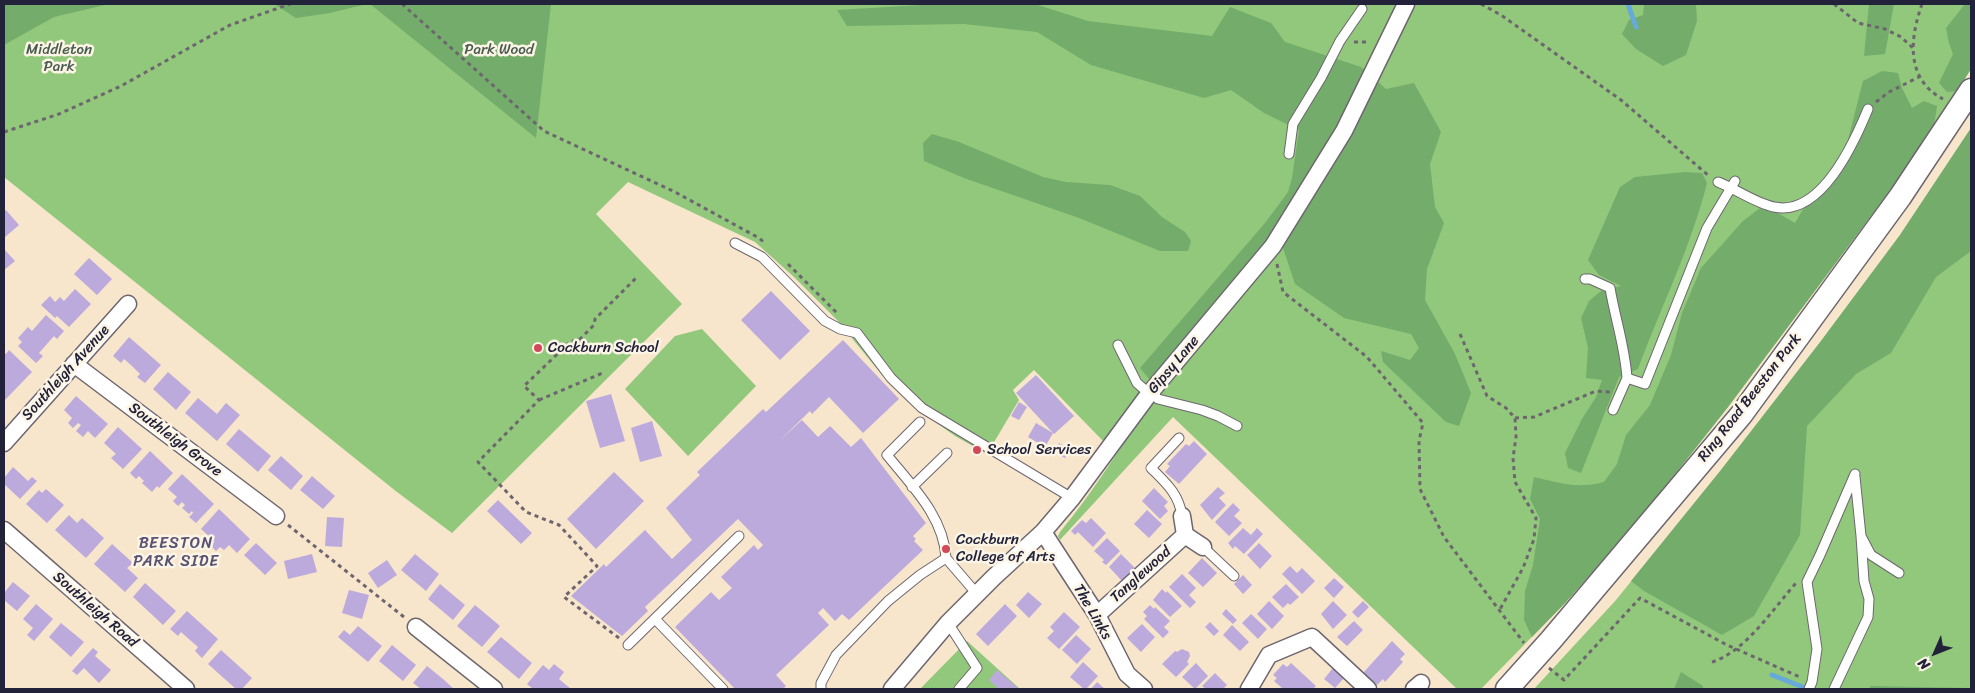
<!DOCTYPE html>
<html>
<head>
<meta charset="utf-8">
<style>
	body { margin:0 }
	#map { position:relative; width:1975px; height:693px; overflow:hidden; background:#f7e5cc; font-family:Sriracha,sans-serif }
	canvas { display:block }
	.frame { position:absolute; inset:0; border:5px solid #22223b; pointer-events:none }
	.north { position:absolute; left:1910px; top:628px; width:50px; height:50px; -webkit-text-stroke:4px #fcf5e5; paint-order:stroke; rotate:226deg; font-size:14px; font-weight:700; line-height:20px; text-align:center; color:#22223b }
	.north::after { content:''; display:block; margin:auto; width:18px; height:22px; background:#22223b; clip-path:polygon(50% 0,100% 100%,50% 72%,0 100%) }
</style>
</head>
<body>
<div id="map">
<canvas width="1975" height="693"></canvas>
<div class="frame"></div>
<div class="north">N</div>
</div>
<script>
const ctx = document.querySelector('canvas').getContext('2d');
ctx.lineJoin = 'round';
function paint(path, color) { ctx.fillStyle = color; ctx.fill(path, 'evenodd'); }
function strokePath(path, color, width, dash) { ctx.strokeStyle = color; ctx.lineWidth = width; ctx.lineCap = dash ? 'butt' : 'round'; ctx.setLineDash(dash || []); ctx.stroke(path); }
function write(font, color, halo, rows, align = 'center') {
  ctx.font = font + ' Sriracha,sans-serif'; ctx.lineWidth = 5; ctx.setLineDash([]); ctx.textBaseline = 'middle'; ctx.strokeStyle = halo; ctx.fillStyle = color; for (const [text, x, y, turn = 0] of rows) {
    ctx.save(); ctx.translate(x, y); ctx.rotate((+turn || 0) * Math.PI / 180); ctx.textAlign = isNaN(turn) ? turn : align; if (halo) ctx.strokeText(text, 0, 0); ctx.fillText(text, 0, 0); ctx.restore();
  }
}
paint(new Path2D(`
	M4,4H1971V69L1903,173L1728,407L1642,516L1566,602L1481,689H1457L1173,417L1060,540L1058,536L1060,532C1095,490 1123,443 1153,398L1105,443L1034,370L1013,390L1019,400L987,454L955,436L921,412L882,375L837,320L794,277L755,242L628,182L596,214L682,304L452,533L397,492L4,177Z
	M1971,128V689H1534L1616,600L1721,470L1821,341L1900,235Z
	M702,329L756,386L688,456L625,389L675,336Z
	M967,641L1020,689H920Z`), '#91c87b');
paint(new Path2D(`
	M4,4H109L54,17L4,45Z
	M274,4H367L330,13L296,18Z
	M370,4H551L536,138Z
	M937,4H1035L1088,21L1212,36L1230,7L1271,23L1285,42L1361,67L1386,89L1414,83L1441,132L1430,164L1435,207L1444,223L1427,269L1425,300L1455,354L1471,393L1459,426L1446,422L1383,362L1381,351L1410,360L1419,348L1411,334L1344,318L1295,284L1283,248L1265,243L1150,380L1140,368L1265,223L1288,192L1292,178L1299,130L1264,113L1231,90L1204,98L1091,65L1037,32L964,24L847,26L837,10Z
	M1644,4H1696L1697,21L1686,55L1663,66L1636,49L1622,34L1629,20L1643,15Z
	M1869,4H1894L1885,54L1864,56Z
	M1965,4H1971V69L1957,91L1947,92L1939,83L1953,54L1949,43L1946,28Z
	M1882,71L1898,73L1902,88L1912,108L1924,101L1937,106L1934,126L1903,173L1728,407L1642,516L1566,602L1532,637L1524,620L1525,591L1533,565L1540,519L1530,499L1534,477C1560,483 1577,489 1604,482L1617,464L1626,435L1650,405L1671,355L1682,313L1701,268L1743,221L1764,205L1795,223L1812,194L1828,188L1841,167L1863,81Z
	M1971,128V251L1936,277L1891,353L1856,374L1807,426L1800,535L1754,616L1722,635L1644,591L1631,581L1721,470L1821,341L1900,235Z
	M932,134L959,142L1043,177L1066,182L1110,185L1140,196L1162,217L1185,232L1191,241L1188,251H1160L1079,218L964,178L924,161L923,143Z
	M1685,172L1702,173L1707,183C1691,247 1661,307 1638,369L1619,377L1581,473L1568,468L1565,453L1582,419L1596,397L1602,380L1586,378L1588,348L1581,318L1589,301L1601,291L1621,286L1599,275L1588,260L1620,187L1635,177Z
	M1681,672L1703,686V689H1674Z
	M1870,686L1971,688V689H1870Z`), '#74ac6b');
strokePath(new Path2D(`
	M1628,4L1636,27
	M1772,675L1808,689`), '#67a9db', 5);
paint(new Path2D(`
	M6,210L19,225L5,237L4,212Z
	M4,249L15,261L4,270Z
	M89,258L112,279L97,295L74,274Z
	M75,289L91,304L69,327L57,316L55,318L41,305L50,296L55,302L60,297L64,301Z
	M771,291L810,331L780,360L741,320Z
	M46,315L64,331L57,339L54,336L39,353L43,356L36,363L18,346L22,342L18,338L28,327L32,331Z
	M129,337L161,365L145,383L137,377L140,374L132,366L124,359L121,363L113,356Z
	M843,340L899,399L863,433L829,397L812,414L810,411L778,442L802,420L818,437L830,426L851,447L861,438L926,523L913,536L916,539L914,541L923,550L849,620L842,614L835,621L823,608L818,613L829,625L776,675L786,686L783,689H735L675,627L711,592L719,600L732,588L721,577L754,545L758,550L763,545L738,519L645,607L648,611L622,636L571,596L604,564L606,567L645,530L672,559L692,540L666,508L700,475L697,472L763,409L766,412Z
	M9,350L32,372L4,401V352L6,354Z
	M168,372L191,392L176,410L153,389Z
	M1036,375L1074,416L1054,434L1016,393Z
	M611,394L625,441L600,448L586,401Z
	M76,396L108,424L95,438L88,431L83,437L76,431L81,425L78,423L73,428L68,423L72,418L64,410Z
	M198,398L217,414L226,403L240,415L217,441L185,413Z
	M1019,402L1027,407L1019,420L1011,416Z
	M652,421L662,456L640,462L631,428Z
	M1036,423L1053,433L1045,447L1028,437Z
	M118,427L142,449L123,469L111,458L116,454L104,443Z
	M239,429L271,456L258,472L226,444Z
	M1194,441L1207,454L1179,484L1165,472L1170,466L1167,464L1186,444L1189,446Z
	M1059,443L1077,453L1075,456L1069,453L1065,458L1054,452Z
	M150,451L173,473L159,488L157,486L152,492L142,483L144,481L139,476L136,479L130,473Z
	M281,456L303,476L291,490L268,470Z
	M13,467L28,481L32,477L37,481L20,499L4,484V478Z
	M614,472L644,501L596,549L567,519Z
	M182,474L214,504L196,523L189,517L193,513L192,511L189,514L182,508L185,505L182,502L178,506L173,501L177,497L168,489Z
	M312,476L335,496L323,509L300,490Z
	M1218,487L1225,493L1219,498L1226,505L1212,520L1200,505Z
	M1154,488L1168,502L1164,506L1168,511L1160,519L1142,501Z
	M46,489L64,505L47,523L26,504L39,490L42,493Z
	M498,500L532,533L521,544L487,511Z
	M1233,503L1240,510L1234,516L1242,523L1229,536L1215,522Z
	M219,509L250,539L237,553L229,545L224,550L220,547L216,551L209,544L211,541V538L201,529Z
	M1147,510L1162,524L1149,538L1134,524Z
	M69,515L77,523L82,518L104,538L86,558L55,530Z
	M327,517L344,518L342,547L325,546Z
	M1091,518L1106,533L1093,547L1078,532L1075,535L1071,531L1082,520L1086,523Z
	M1243,528L1251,535L1257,528L1263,534L1244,554L1235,546L1233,549L1228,543Z
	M1107,538L1120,551L1106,565L1102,562L1104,560L1094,551Z
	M256,543L277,563L265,575L244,555Z
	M1259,543L1272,556L1260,569L1247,555Z
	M112,544L133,563L127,568L138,578L125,592L94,564Z
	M312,554L317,572L288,579L284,561Z
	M415,554L439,574L426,591L401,570Z
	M1121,554L1135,568L1122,581L1109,567Z
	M1202,558L1217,573L1203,587L1188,573Z
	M387,560L397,575L378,588L368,573Z
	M1290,566L1297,573L1302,568L1315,581L1302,594L1282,574Z
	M1182,574L1196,588L1189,595L1196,602L1190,608L1169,587Z
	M1243,575L1252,585L1243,594L1234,584Z
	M1334,578L1344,587L1334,598L1324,588Z
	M13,582L30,596L17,611L4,600V593Z
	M145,583L176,611L163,625L133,597Z
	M440,584L465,605L453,620L428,599Z
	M1286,584L1299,597L1290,605L1288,603L1283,608L1272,597Z
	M1162,589L1166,593L1167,591L1182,606L1170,617L1153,600Z
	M349,590L369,595L362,619L342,613Z
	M1028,592L1042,604L1029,618L1016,605Z
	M1269,601L1284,616L1272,629L1257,614Z
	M1333,601L1347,615L1333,629L1321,614Z
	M1363,601L1369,607L1358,618L1352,612Z
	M36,604L53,619L34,641L27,635L33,628L23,619Z
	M1005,604L1017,616L988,646L976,634Z
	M475,605L500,626L482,647L457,626Z
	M1150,605L1154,609L1155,607L1170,621L1164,627L1169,632L1163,638L1144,619L1147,616L1143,612Z
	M1226,609L1237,620L1233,624L1222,614Z
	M187,611L218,639L202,658L195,651L198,647L190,640L181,632L178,636L170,629Z
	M1064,612L1080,627L1059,649L1047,638L1054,631L1050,627Z
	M1251,614L1267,629L1258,639L1242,623Z
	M1354,621L1363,630L1347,646L1337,637Z
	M1210,622L1219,631L1214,636L1205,627Z
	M61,623L84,642L71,657L49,637Z
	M1142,624L1155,637L1141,652L1127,638Z
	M1232,625L1249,642L1240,651L1223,635Z
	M358,626L382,646L368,662L338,637L344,630L350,635Z
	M1076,635L1091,649L1077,664L1062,650Z
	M501,637L532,663L519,679L487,652Z
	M1392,641L1405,654L1400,659L1403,662L1385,682L1383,679L1377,685L1363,673Z
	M392,645L416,665L403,681L379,661Z
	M93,648L98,652L95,656L111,670L99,683L84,668L77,675L72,671Z
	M1182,649L1189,652L1190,656L1187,662L1189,664L1176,677L1162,664L1175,651L1177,652Z
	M221,650L252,678L242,689H236L208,664Z
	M1083,662L1098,676L1086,689H1084L1070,677Z
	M1196,663L1208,676L1195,689L1182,677Z
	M1291,663L1316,686L1313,689H1283L1274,681L1277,678L1273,675L1283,664L1287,667Z
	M554,664L564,672L559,679L571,689H533L527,684L543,665L549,670Z
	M427,666L443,679L454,689H421L413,683Z
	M1333,668L1344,678L1335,688L1324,679Z
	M997,670L1019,689H999L989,680Z
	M1215,673L1227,685L1223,689H1206L1202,686Z
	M1097,682L1105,689H1091Z`), '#bcaadc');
const lane = new Path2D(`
	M1289,154L1293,124L1321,78L1340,41L1362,9
	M1718,182C1736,189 1755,203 1774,207C1821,217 1854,143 1868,109
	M735,243L762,257L825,321L840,329L857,333L891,378L922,408L1072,498
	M1585,279H1590L1610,288C1615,318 1625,347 1627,378
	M1118,345L1137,383L1145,390L1151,392L1158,399L1202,410L1218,416L1237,426
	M1613,410L1627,378L1645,384L1707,228L1735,181
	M920,422L887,455C912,486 944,517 946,558
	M1179,438L1151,468C1166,483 1179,494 1182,516
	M1855,477L1861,536L1871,555L1899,573
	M912,487L947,453
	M1203,547L1234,576
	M655,619L723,689
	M948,623L977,668L959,689
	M628,645L739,536
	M821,689V683L836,655L888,601L920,575L946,558L977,594
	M1809,689L1812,682L1817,649L1807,582L1820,555L1855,474
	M1834,689L1868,617L1869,599L1864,581L1861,536`);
const street = new Path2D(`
	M74,364L276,516
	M4,443L128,304
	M4,530L186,689
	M1043,532L1097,615L1127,674L1144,689
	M1185,535L1203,547
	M1097,615L1185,535L1182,516
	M416,627L494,689
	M892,689L948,623L994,577L1043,532L1072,498L1149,394L1273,246L1344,131L1406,4
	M1249,689L1269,655L1312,637L1368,689
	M1414,689L1421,683`);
const secondary = new Path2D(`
	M1507,689L1551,640L1741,415L1900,197L1971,90`);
strokePath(lane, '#6d666e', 11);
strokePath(street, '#6d666e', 19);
strokePath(secondary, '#6d666e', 25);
strokePath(new Path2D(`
	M402,4L544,131L675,192L759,238L765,243
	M1481,4L1501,15L1621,100L1709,176
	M1834,4L1858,23L1885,29L1901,37L1913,48
	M1922,4C1910,38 1905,79 1943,99
	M1354,42H1370
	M1876,102L1889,92L1919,77
	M4,132L59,114L121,86L230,25L290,4
	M788,264L837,313
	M1277,264L1283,292L1367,357L1423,423L1419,441L1420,489L1444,537L1524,643
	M1460,334L1487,396L1506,408L1515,418L1516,437L1513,458L1515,482L1536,518L1534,539L1523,568L1499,611
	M539,400L605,372
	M1515,418L1534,417L1596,391L1610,392
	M288,525L404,617
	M619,638L564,597L597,566L559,525L526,512L478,462L539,400L524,386L571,341H578L594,325L595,319L636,278
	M1712,662C1745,652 1773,609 1796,583
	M1549,668L1564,680L1640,598L1727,645L1802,678`), '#6d666e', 3, [4, 4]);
strokePath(lane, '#fff', 9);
strokePath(street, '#fff', 16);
strokePath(secondary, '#fff', 22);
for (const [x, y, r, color] of [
	[538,348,5,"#d1495b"],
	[977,450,5,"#d1495b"],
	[946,549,5,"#d1495b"]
]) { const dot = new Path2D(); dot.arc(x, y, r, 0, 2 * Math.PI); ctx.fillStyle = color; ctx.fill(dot); strokePath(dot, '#fcf5e5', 2); }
write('15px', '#495c51', '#fcf5e5', [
	["Middleton",59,50],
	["Park",59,67],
	["Park Wood",499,50]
]);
write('15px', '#22223b', '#fcf5e5', [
	["Cockburn School",548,348],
	["School Services",987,450],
	["Cockburn",956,540],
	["College of Arts",956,557]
], 'left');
write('15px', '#22223b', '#fcf5e5', [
	["Gipsy Lane",1174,365,-50],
	["Southleigh Avenue",66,373,-48],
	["Ring Road Beeston Park",1750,398,-52],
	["Southleigh Grove",175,440,37],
	["Tanglewood",1141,575,-42],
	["Southleigh Road",95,610,41],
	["The Links",1092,612,60]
]);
ctx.letterSpacing = '1px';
write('16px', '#585273', '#fcf5e5', [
	["BEESTON",176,544],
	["PARK SIDE",176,562]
]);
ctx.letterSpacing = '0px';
</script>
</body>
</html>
